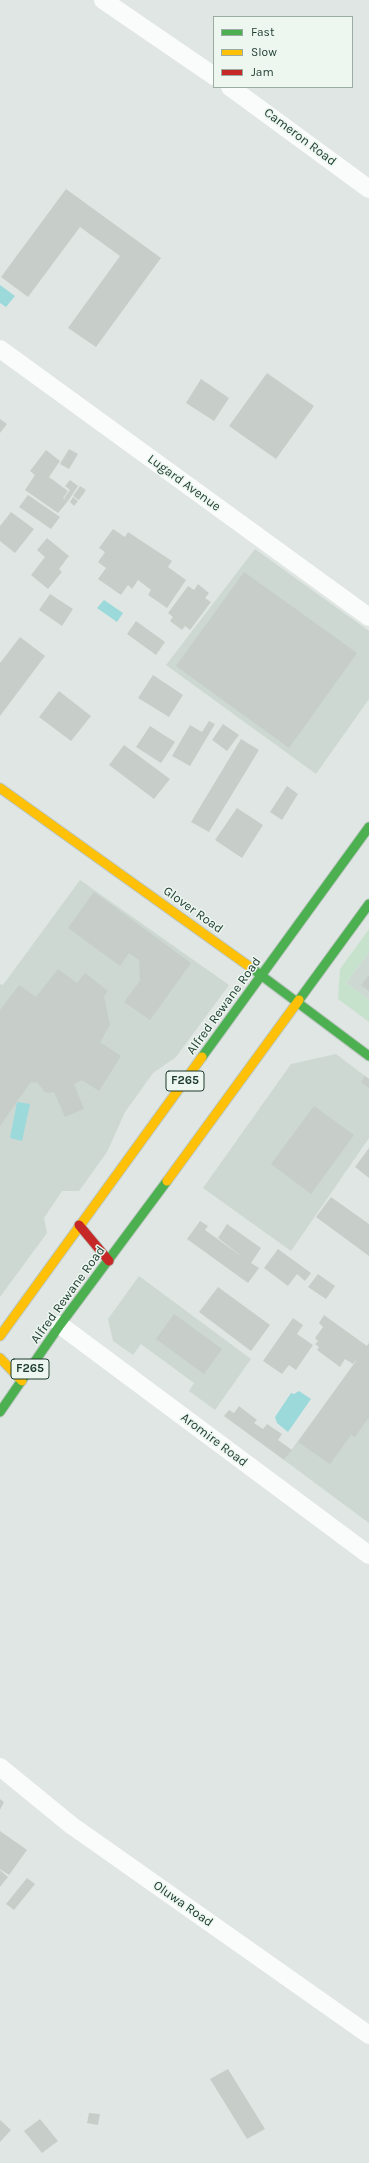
<!DOCTYPE html>
<html>
<head>
<meta charset="utf-8">
<style>
	body { margin:0 }
	#map { position:relative; width:369px; height:2163px; overflow:hidden; background:#e0e6e3; font-family:Karla,sans-serif }
	canvas { display:block }
	.legend { position:absolute; left:213px; top:16px; width:140px; height:72px; box-sizing:border-box; background:#edf7f0; border:1px solid #9aaca3; margin:0; padding:5px 7px; list-style:none; font-size:12px; color:#1d3b2f }
	.legend li { display:flex; align-items:center; gap:8px; height:20px }
	.legend b { width:20px; border:1px solid #9aaca3 }
</style>
</head>
<body>
<div id="map">
<canvas width="369" height="2163"></canvas>
<ul class="legend">
<li><b style="height:5px;background:#4caf50"></b>Fast</li>
<li><b style="height:5px;background:#ffc107"></b>Slow</li>
<li><b style="height:5px;background:#c62828"></b>Jam</li>
</ul>
</div>
<script>
const ctx = document.querySelector('canvas').getContext('2d');
ctx.lineJoin = 'round';
function paint(path, color) { ctx.fillStyle = color; ctx.fill(path, 'evenodd'); }
function strokePath(path, color, width, dash) { ctx.strokeStyle = color; ctx.lineWidth = width; ctx.lineCap = dash ? 'butt' : 'round'; ctx.setLineDash(dash || []); ctx.stroke(path); }
function write(font, color, halo, rows, align = 'center') {
  ctx.font = font + ' Karla,sans-serif'; ctx.lineWidth = 3; ctx.setLineDash([]); ctx.textBaseline = 'middle'; ctx.strokeStyle = halo; ctx.fillStyle = color; for (const [text, x, y, turn = 0] of rows) {
    ctx.save(); ctx.translate(x, y); ctx.rotate((+turn || 0) * Math.PI / 180); ctx.textAlign = isNaN(turn) ? turn : align; if (halo) ctx.strokeText(text, 0, 0); ctx.fillText(text, 0, 0); ctx.restore();
  }
}
paint(new Path2D(`
	M255,549L369,631V699L316,774L166,665Z
	M80,880L229,985L176,1057L153,1073L125,1112L107,1152L79,1191H62L44,1218L47,1233L0,1297V984L3,985Z
	M369,952V1000L346,983Z
	M336,1054L369,1079V1138L291,1251L203,1188L291,1064Z
	M139,1276L251,1359L215,1410L189,1391L194,1383L141,1344L133,1355L113,1341L108,1319Z
	M369,1343V1523L284,1460Z`), '#cdd8d2');
paint(new Path2D(`
	M369,929V952L346,983L369,1000V1022L338,999L340,969Z`), '#c7e2cc');
paint(new Path2D(`
	M0,285L15,296L6,307L0,303Z
	M104,600L123,613L117,622L97,608Z
	M17,1102L30,1104L22,1141L10,1138Z
	M299,1391L311,1399L288,1432L277,1423L275,1417L291,1393L294,1394Z`), '#9bd9db');
paint(new Path2D(`
	M66,189L161,258L96,347L68,328L120,256L80,227L28,297L1,277Z
	M267,373L314,406L276,459L229,426Z
	M201,379L229,398L214,421L186,403Z
	M0,419L7,424L0,433Z
	M69,449L78,454L69,469L60,464Z
	M46,450L60,461L49,477L68,491L63,498L68,501L58,513L25,490L35,475L30,471Z
	M70,480L78,486L68,501L64,498L70,490L65,486Z
	M80,486L86,490L79,500L73,496Z
	M28,495L60,517L51,529L19,507Z
	M73,497L78,501L74,506L70,502Z
	M11,512L34,529L15,553L0,541V526Z
	M113,529L125,537L128,532L172,561L168,567L186,580L167,608L148,595L151,590L138,580L132,589L128,585L121,595L98,579L106,568L98,562L105,552L99,548Z
	M47,538L69,556L59,569L62,572L48,589L31,575L45,557L37,550Z
	M244,572L357,653L289,748L176,666Z
	M198,584L209,593L205,598L211,602L190,630L185,626L182,630L170,621L173,617L168,613L188,586L194,590Z
	M50,594L73,609L62,626L39,610Z
	M136,621L165,642L156,655L127,634Z
	M20,637L45,656L0,716V663Z
	M153,675L183,695L169,717L138,698Z
	M59,691L91,716L71,741L39,717Z
	M209,721L215,724L190,766L172,756L190,725L202,732Z
	M223,724L239,735L227,751L212,740Z
	M150,726L175,742L161,763L136,747Z
	M241,739L259,750L209,832L191,822Z
	M124,745L170,779L154,799L109,765Z
	M287,786L298,794L282,820L270,812Z
	M237,808L263,825L242,858L215,840Z
	M94,892L191,963L150,1020L124,1002L140,981L139,960L129,953L120,966L68,928Z
	M58,969L77,983L85,973L108,991L104,996L110,1025L100,1042L121,1056L99,1091L82,1080L74,1084L84,1109L65,1117L54,1092L49,1093L45,1092L37,1082L30,1083L0,1126V1010L19,985L36,997Z
	M369,975V991L361,985Z
	M365,1076L369,1079V1088L361,1082Z
	M314,1106L354,1135L311,1194L271,1164Z
	M369,1148V1178L355,1167Z
	M331,1197L369,1224V1256L316,1217Z
	M200,1221L208,1226L205,1230L245,1259L218,1238L227,1224L261,1248L251,1263L259,1268L248,1283L187,1239Z
	M278,1249L311,1273L305,1281L297,1274L288,1286L264,1268Z
	M318,1274L335,1286L326,1299L308,1287Z
	M218,1287L270,1325L251,1351L199,1312Z
	M174,1314L222,1349L204,1374L156,1339Z
	M324,1315L367,1346L369,1343V1417L355,1437L351,1435L330,1464L298,1442L359,1357L353,1364L345,1359L340,1367L317,1350L319,1347L315,1344L318,1341L315,1338L323,1327L319,1323Z
	M293,1318L303,1325L297,1334L313,1345L296,1370L289,1365L282,1374L263,1361Z
	M239,1406L257,1420L254,1423L263,1429L267,1424L282,1434L278,1440L292,1450L284,1460L224,1416L229,1410L234,1413Z
	M0,1799L4,1802L0,1810Z
	M0,1831L27,1850L9,1875L0,1869Z
	M0,1870L8,1877L0,1887Z
	M27,1878L35,1884L14,1910L6,1904Z
	M228,2069L265,2129L247,2139L210,2079Z
	M89,2113L100,2114L98,2125L87,2123Z
	M40,2119L58,2141L42,2153L24,2131Z
	M0,2120L11,2130L0,2142Z`), '#c7ceca');
const fast = new Path2D(`
	M250,967L369,1056
	M299,1000L369,904
	M202,1057L369,827
	M0,1412L60,1325L167,1181`);
const slow = new Path2D(`
	M0,788L250,967
	M167,1181L299,1000
	M0,1336L202,1057
	M0,1358L22,1381`);
const jam = new Path2D(`
	M79,1225L109,1261`);
strokePath(fast, '#bbc6c1', 11);
strokePath(slow, '#bbc6c1', 11);
strokePath(jam, '#bbc6c1', 11);
strokePath(new Path2D(`
	M103,0L214,76
	M230,87L369,189
	M0,349L369,617
	M60,1325L369,1555
	M0,1767L71,1825L369,2035`), '#fafbfb', 18);
strokePath(fast, '#4caf50', 9);
strokePath(slow, '#ffc107', 9);
strokePath(jam, '#c62828', 9);
for (const [x, y, w] of [
	[185,1081,38],
	[30,1369,38]
]) { const box = new Path2D(); box.roundRect(x - w / 2, y - 10, w, 20, 3); ctx.fillStyle = '#edf7f0'; ctx.fill(box); strokePath(box, '#1d3b2f', 1); }
write('bold 12px', '#1d3b2f', null, [
	["F265",185,1081],
	["F265",30,1369]
]);
write('13px', '#1d3b2f', '#edf7f0', [
	["Cameron Road",300,137,37],
	["Lugard Avenue",184,483,36],
	["Glover Road",193,910,36],
	["Alfred Rewane Road",224,1006,-54],
	["Alfred Rewane Road",68,1295,-54],
	["Aromire Road",214,1440,37],
	["Oluwa Road",183,1904,35]
]);
</script>
</body>
</html>
